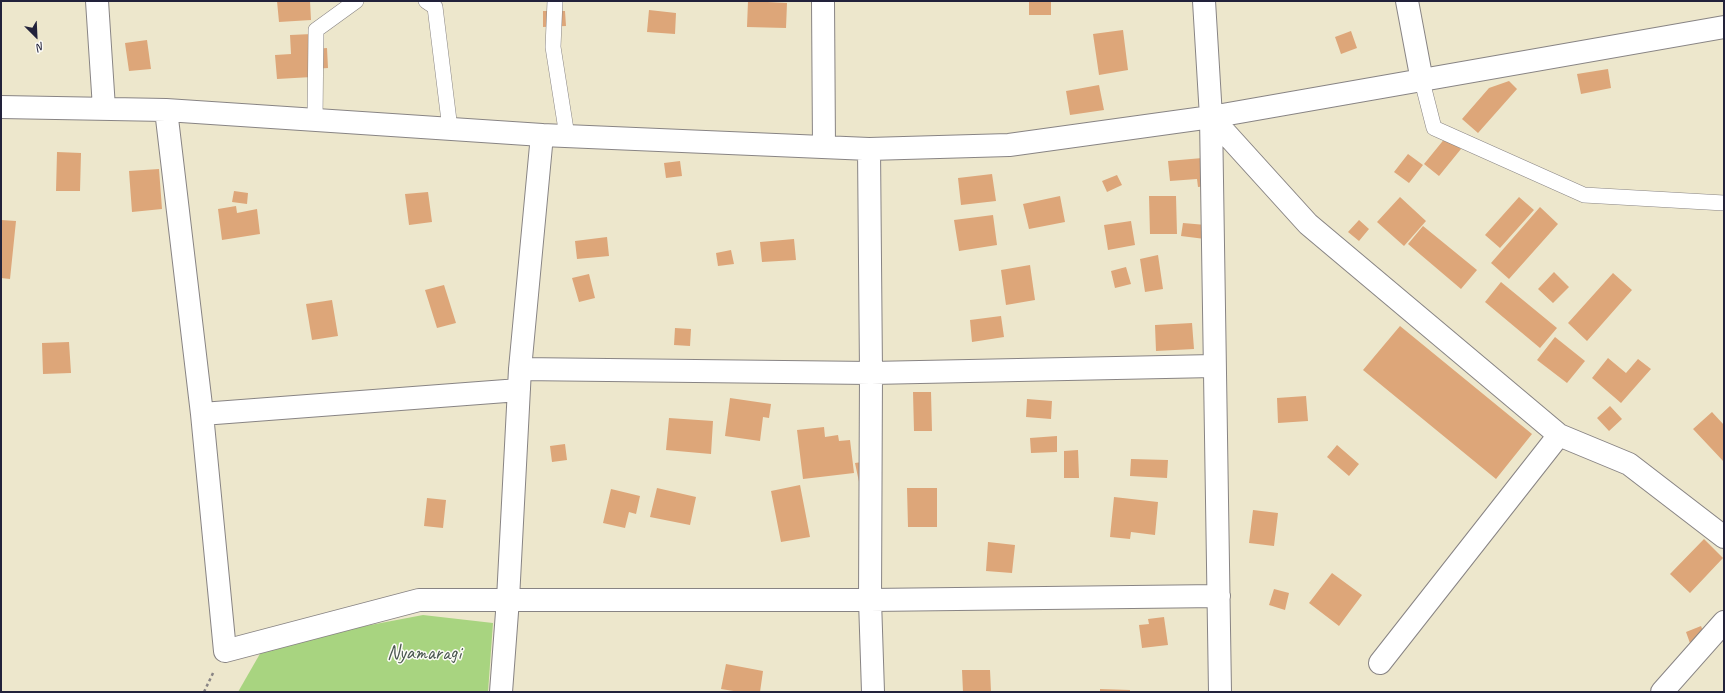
<!DOCTYPE html>
<html>
<head>
<meta charset="utf-8">
<style>
	body { margin:0 }
	#map { position:relative; width:1725px; height:693px; overflow:hidden; background:#ede7cc; font-family:Caveat,sans-serif }
	canvas { display:block }
	.frame { position:absolute; inset:0; border:2px solid #22223b; pointer-events:none }
	.north { position:absolute; left:16px; top:16px; width:40px; height:40px; -webkit-text-stroke:3px #fdfcf7; paint-order:stroke; rotate:156deg; font-size:11px; font-weight:700; line-height:16px; text-align:center; color:#22223b }
	.north::after { content:''; display:block; margin:auto; width:14px; height:18px; background:#22223b; clip-path:polygon(50% 0,100% 100%,50% 72%,0 100%) }
</style>
</head>
<body>
<div id="map">
<canvas width="1725" height="693"></canvas>
<div class="frame"></div>
<div class="north">N</div>
</div>
<script>
const ctx = document.querySelector('canvas').getContext('2d');
ctx.lineJoin = 'round';
function paint(path, color) { ctx.fillStyle = color; ctx.fill(path, 'evenodd'); }
function strokePath(path, color, width, dash) { ctx.strokeStyle = color; ctx.lineWidth = width; ctx.lineCap = dash ? 'butt' : 'round'; ctx.setLineDash(dash || []); ctx.stroke(path); }
function write(font, color, halo, rows, align = 'center') {
  ctx.font = font + ' Caveat,sans-serif'; ctx.lineWidth = 3; ctx.setLineDash([]); ctx.textBaseline = 'middle'; ctx.strokeStyle = halo; ctx.fillStyle = color; for (const [text, x, y, turn = 0] of rows) {
    ctx.save(); ctx.translate(x, y); ctx.rotate((+turn || 0) * Math.PI / 180); ctx.textAlign = isNaN(turn) ? turn : align; if (halo) ctx.strokeText(text, 0, 0); ctx.fillText(text, 0, 0); ctx.restore();
  }
}
paint(new Path2D(`
	M423,615L493,623L488,692H238L265,645Z`), '#a8d480');
paint(new Path2D(`
	M277,1H310L311,20L279,22Z
	M748,1L787,3L786,28L747,27Z
	M1029,1H1051V15H1029Z
	M649,10L676,13L675,34L647,32Z
	M543,11H565L566,26L543,27Z
	M1123,30L1128,70L1099,75L1093,34Z
	M1351,31L1357,48L1341,54L1335,37Z
	M312,34L313,49L327,48L328,68L312,69V77L277,79L275,55L291,54L290,35Z
	M147,40L151,69L129,71L125,43Z
	M1608,69L1611,88L1581,94L1577,74Z
	M1509,81L1517,89L1478,133L1462,119L1489,88Z
	M1099,85L1104,110L1070,115L1066,91Z
	M1446,137L1461,149L1439,176L1424,164Z
	M57,152L81,153L80,191H56Z
	M1408,154L1423,165L1409,183L1394,172Z
	M1214,157L1216,185L1198,187L1197,179L1170,181L1168,161Z
	M680,161L682,176L666,178L664,163Z
	M159,169L162,209L132,212L129,171Z
	M992,174L996,201L961,205L958,178Z
	M1117,175L1122,185L1107,192L1102,181Z
	M234,191L248,193L247,204L232,202Z
	M428,192L432,222L409,225L405,194Z
	M1060,196L1065,222L1029,229L1023,204Z
	M1149,196H1176L1177,234H1150Z
	M1400,197L1426,221L1404,246L1377,222Z
	M1519,197L1534,210L1500,248L1485,235Z
	M236,206L237,213L257,209L260,234L222,240L218,209Z
	M1540,207L1558,224L1509,279L1491,263Z
	M993,215L997,245L959,251L954,220Z
	M1,220L16,221L10,279L1,278Z
	M1359,220L1369,229L1359,241L1348,232Z
	M1131,221L1135,245L1108,250L1104,225Z
	M1183,223L1206,225L1205,239L1181,236Z
	M1423,226L1477,270L1461,289L1408,244Z
	M607,237L609,256L577,259L575,241Z
	M794,239L796,260L762,262L760,242Z
	M731,250L734,264L718,266L716,253Z
	M1158,255L1163,289L1145,292L1140,259Z
	M1030,265L1035,300L1006,305L1001,270Z
	M1126,267L1131,284L1115,288L1111,271Z
	M1554,272L1569,287L1553,303L1538,289Z
	M1613,273L1632,290L1587,341L1568,323Z
	M589,274L595,298L579,302L572,278Z
	M1501,282L1557,328L1540,348L1485,302Z
	M444,285L456,323L437,328L425,290Z
	M332,300L338,336L312,340L306,304Z
	M1001,316L1004,337L972,342L970,320Z
	M1192,323L1194,349L1156,351L1155,325Z
	M1400,326L1532,434L1496,479L1363,370Z
	M675,328L691,329L690,346L674,345Z
	M1555,337L1585,361L1567,383L1537,360Z
	M69,342L71,373L43,374L42,343Z
	M1608,358L1626,373L1638,359L1651,369L1621,403L1592,378Z
	M913,392H931L932,431H914Z
	M1306,396L1308,421L1278,423L1277,398Z
	M730,398L771,404L769,418L763,417L760,441L725,436Z
	M1027,399L1052,401L1051,419L1026,417Z
	M1610,406L1622,419L1609,431L1597,418Z
	M1712,412L1724,425V462L1693,429Z
	M669,418L713,421L711,454L666,450Z
	M824,427L825,437L838,435L839,441L850,440L854,473L803,479L797,430Z
	M1057,436V452L1031,453L1030,438Z
	M565,444L567,460L552,462L550,446Z
	M1337,445L1359,464L1349,476L1327,457Z
	M1078,450L1079,478H1064V451Z
	M1131,459L1168,460L1167,478L1130,476Z
	M869,461L872,480L859,482L855,463Z
	M800,485L810,537L781,542L771,491Z
	M657,488L696,497L690,525L650,517Z
	M907,488H937V527H908Z
	M611,489L640,496L636,514L629,512L625,528L603,523Z
	M1114,497L1158,502L1155,535L1131,532L1130,539L1110,537Z
	M427,498L446,500L443,528L424,526Z
	M1253,510L1278,513L1274,546L1249,543Z
	M1704,539L1723,558L1690,593L1670,574Z
	M988,542L1015,545L1012,573L986,571Z
	M1332,573L1362,595L1339,626L1309,603Z
	M1274,589L1289,593L1285,610L1269,605Z
	M1164,617L1168,645L1142,648L1139,625L1149,624L1148,619Z
	M1701,626L1707,641L1691,646L1686,632Z
	M726,664L763,671L760,692H740L721,689Z
	M962,670H990L991,692H963Z
	M1100,689L1130,690V692H1100Z`), '#dda679');
const service = new Path2D(`
	M426,1L435,7L450,129
	M555,1L553,47L567,136
	M1422,81L1434,128L1584,195L1724,203
	M315,120L316,30L356,1`);
const minor = new Path2D(`
	M97,1L104,108
	M823,1L824,147
	M1204,1L1211,117L1220,692
	M1407,1L1422,81
	M1,107L166,110L542,135L869,149L1009,145L1211,117L1724,27
	M166,110L202,414L225,651L419,600H870L1219,596
	M1211,117L1308,224L1559,435L1629,464L1724,537
	M869,149L871,373L870,600L873,692
	M520,369L871,373L1214,366
	M202,414L519,390
	M1380,663L1559,435
	M501,692L508,599L520,369L542,135
	M1662,692L1724,622`);
strokePath(service, '#888484', 16);
strokePath(minor, '#888484', 24);
strokePath(new Path2D(`
	M204,692L214,671`), '#888484', 2.5, [3, 3]);
strokePath(service, '#fff', 15);
strokePath(minor, '#fff', 22);
write('20px', '#4a5750', '#fdfcf7', [
	["Nyamaragi",424,654]
]);
</script>
</body>
</html>
